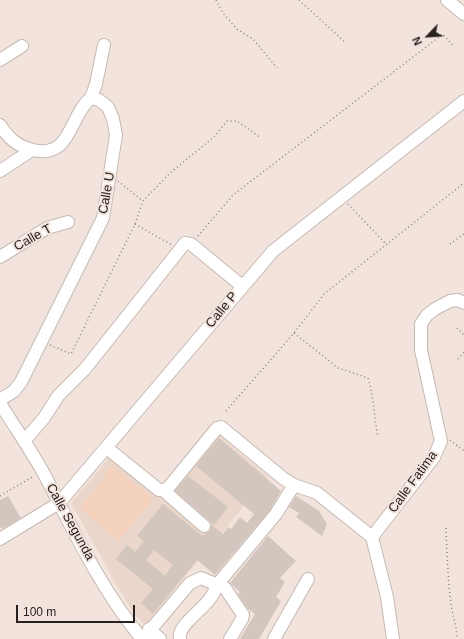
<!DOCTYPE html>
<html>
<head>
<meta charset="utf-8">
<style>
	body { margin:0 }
	#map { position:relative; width:464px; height:639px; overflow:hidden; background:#f2e4dd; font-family:Arial,sans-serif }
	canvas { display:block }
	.north { position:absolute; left:408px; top:16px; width:40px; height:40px; -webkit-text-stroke:3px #f2e4dd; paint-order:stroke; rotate:245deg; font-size:11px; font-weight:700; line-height:16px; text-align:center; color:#27221f }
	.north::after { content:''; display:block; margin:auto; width:14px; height:18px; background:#27221f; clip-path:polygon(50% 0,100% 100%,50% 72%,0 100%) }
	.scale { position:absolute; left:16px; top:605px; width:119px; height:18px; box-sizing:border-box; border:2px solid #27221f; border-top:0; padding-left:5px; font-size:12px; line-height:14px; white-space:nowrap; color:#27221f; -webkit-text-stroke:3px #f2e4dd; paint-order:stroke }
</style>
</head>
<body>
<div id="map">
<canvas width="464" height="639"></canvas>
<div class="north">N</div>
<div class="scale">100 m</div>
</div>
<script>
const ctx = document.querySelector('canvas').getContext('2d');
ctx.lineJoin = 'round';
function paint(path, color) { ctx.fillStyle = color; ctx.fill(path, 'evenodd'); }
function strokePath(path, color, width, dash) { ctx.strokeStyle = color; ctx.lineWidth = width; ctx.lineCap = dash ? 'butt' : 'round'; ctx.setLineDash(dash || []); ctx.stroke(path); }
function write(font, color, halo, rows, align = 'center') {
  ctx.font = font + ' Arial,sans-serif'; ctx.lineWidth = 4; ctx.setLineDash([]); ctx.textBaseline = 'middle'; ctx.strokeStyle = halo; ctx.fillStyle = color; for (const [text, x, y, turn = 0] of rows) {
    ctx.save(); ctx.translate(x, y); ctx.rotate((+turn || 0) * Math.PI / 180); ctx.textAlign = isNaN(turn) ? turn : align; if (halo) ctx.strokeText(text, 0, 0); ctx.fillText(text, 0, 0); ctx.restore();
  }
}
paint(new Path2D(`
	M217,434L268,477L145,625L134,614L118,587L71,503L113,453L166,496Z`), '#ead6ca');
paint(new Path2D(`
	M112,466L153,498L119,541L80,509Z`), '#f5d2be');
paint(new Path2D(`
	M219,438L281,491L270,510L215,575L197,560L153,614L141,603L153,589L116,559L127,545L135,552L144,541L137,536L163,504L202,536L210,531L211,525L223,534L228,527L231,529L240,517L247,523L254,514L196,466ZM154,550L173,565L165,576L146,560Z
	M188,476L228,507L214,525L175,491Z
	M8,496L21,518L2,529L0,527V500Z
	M296,496L319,511L327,524L322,536L296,517L299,513L289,507Z
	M268,536L296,561L280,578L285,582L276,597L281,601L259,639H240L255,614L248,609L238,594L240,592L230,583Z`), '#d3c6bf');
const minor = new Path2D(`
	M447,0L464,14
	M0,60L22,46
	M91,98L96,84L104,45
	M0,125C8,138 17,146 33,150C72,159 69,115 91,98L99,100L108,107L113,119L116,135L103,218L21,382L14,391L0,400
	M0,171L32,150
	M0,257L47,228L68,222
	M0,403C14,426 30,449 43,472C73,529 101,590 142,639
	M24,441L44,418L58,396L85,369L185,243L191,244L242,286
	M107,448L159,490H163L204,526
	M163,490L168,488L217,428L221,427L284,479L294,485L317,493L372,537
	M372,537L434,457L441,441L421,350V324L427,315L435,309L450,301L458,300L464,303
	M372,537L387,597L393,639
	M0,539L59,503L273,251L464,101
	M149,629L160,639
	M147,634L190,583L201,578L225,588L243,615L242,619L230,639
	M180,639C176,623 213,606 216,586L276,514L294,485
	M274,639L308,579`);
strokePath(minor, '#c6b9b2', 14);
strokePath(new Path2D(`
	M216,0L223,13L237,29L253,39L277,68
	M299,0L346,43
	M118,181L143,201
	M348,204L387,245
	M135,224L172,245
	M198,236L233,195L443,34L454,47
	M450,244L464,234
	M457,328L464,335
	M294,333L338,368L368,378C374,398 374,417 378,437
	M50,345L71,354L135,224L143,201L170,173L214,137L227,121H237L261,138
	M458,359L464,352
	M226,411L294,333L324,294L464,183
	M450,440L464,451
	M0,496L34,476
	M446,528C447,554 448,580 451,605C453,617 457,627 457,639`), '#8d847f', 1.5, [1, 3]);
strokePath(minor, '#fff', 12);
write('13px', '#27221f', '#f2e4dd', [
	["Calle U",107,193,-80],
	["Calle T",33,238,-29],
	["Calle P",222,310,-51],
	["Calle Fatima",413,482,-54],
	["Calle Segunda",70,522,61]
]);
</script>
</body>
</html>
